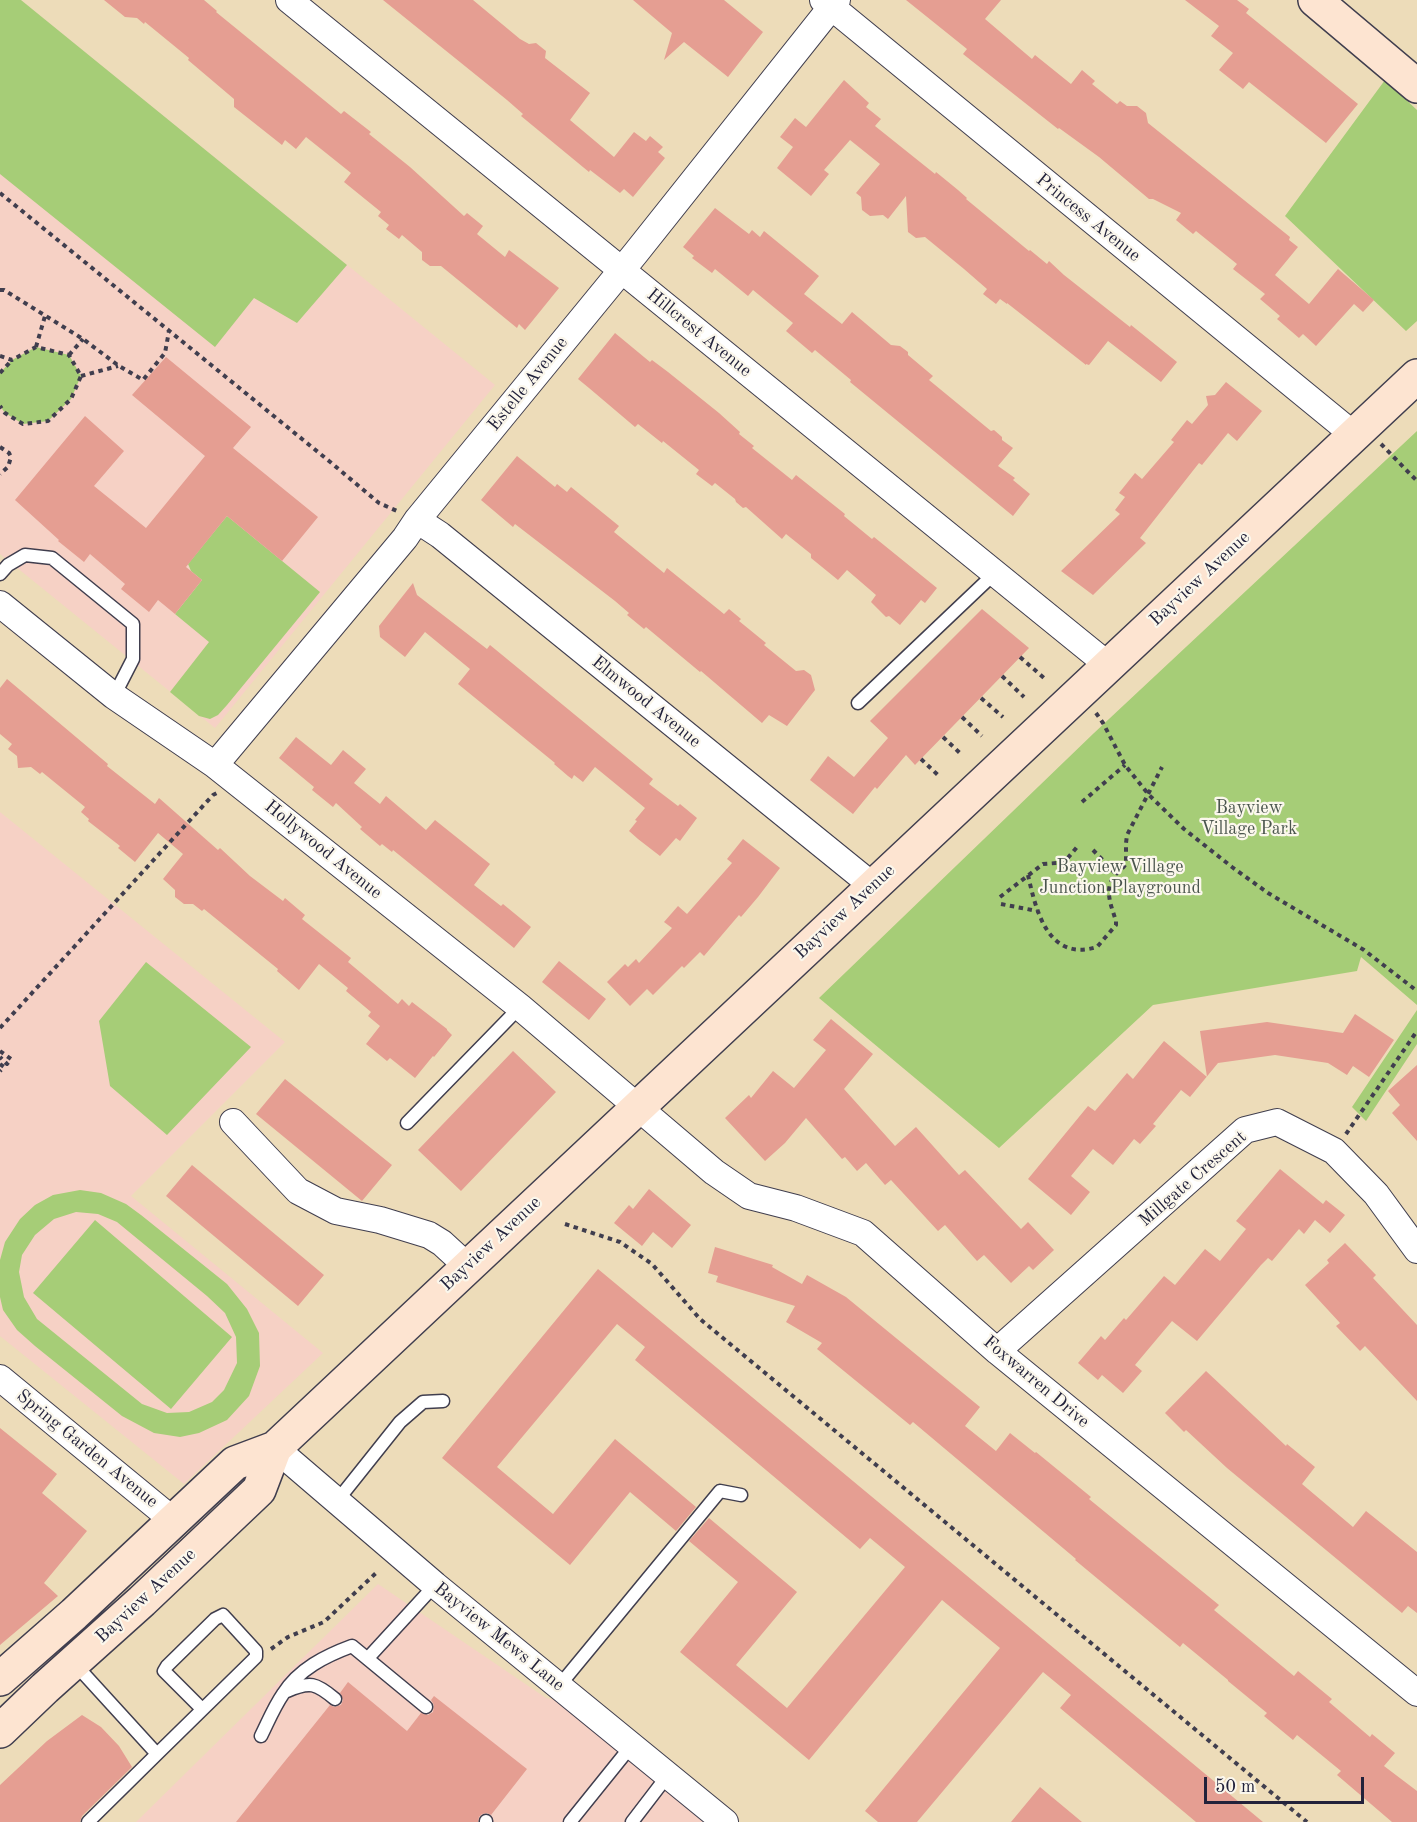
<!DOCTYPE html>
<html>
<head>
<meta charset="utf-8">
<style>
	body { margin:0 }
	#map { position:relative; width:1417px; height:1822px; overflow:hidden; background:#eddcb9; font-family:"Old Standard TT",serif }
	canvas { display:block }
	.scale { position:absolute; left:1204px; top:1777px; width:160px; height:27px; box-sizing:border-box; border:3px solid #22223b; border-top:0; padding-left:8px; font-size:18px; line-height:21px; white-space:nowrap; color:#22223b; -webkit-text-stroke:4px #fbf7ec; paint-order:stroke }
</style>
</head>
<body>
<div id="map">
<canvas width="1417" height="1822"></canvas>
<div class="scale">50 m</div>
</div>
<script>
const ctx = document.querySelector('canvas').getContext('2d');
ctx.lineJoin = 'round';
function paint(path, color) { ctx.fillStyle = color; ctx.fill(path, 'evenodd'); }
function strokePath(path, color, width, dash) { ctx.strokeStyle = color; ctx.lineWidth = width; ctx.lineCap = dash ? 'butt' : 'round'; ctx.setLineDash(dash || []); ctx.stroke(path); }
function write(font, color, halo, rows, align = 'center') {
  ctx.font = font + ' "Old Standard TT",serif'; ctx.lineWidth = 4.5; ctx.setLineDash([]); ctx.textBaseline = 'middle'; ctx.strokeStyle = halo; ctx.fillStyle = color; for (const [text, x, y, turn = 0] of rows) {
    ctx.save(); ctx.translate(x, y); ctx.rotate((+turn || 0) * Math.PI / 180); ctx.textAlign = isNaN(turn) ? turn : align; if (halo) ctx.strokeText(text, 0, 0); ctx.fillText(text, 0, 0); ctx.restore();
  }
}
paint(new Path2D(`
	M0,0H21L495,385L215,728L0,554Z
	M0,812L285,1042L131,1196L323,1353L184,1484L0,1336Z
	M378,1584L546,1698L577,1705L719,1822H136Z`), '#f6d1c5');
paint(new Path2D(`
	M0,0H21L347,265L297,323L254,298L215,347L0,174Z
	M1385,80L1417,110V321L1406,331L1285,216Z
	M36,347L69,355L81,376L71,399L48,421L23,424L5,413L0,406V373L12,360Z
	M1417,431V1005L1361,957L1357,971L1153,1005L999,1148L819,998L1094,733Z
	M227,516L320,592L227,705L218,715L210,719L199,716L170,692L209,642L175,614L202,580L191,571L188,564Z
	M146,962L251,1047L167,1135L110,1086L99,1021Z
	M1417,1010V1044L1366,1121L1352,1107Z
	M80,1190L101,1193L126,1204L141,1215L227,1284L247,1309L259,1333L260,1366L249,1396L227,1420L199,1433L180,1437L154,1433L122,1416L35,1346L17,1330L3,1310L0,1297V1260L5,1242L20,1219L35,1205L53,1195ZM76,1212L98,1214L117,1222L207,1296L225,1313L236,1337L237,1363L224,1390L212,1402L189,1412L167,1413L142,1404L37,1319L24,1297L19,1272L22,1255L35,1235L54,1219Z
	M95,1220L232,1337L171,1409L33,1293Z`), '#a6cd77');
paint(new Path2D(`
	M104,0H204L217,11L216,12L341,114L344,111L371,132L369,134L410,167L464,216L467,213L483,226L477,234L505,257L509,250L559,288L525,330L519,324L517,328L441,266H430L422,260V252L402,235L399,239L386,229L389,225L378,216L381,212L344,182L351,173L306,137L296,149L285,140L282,145L234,107V99L188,60L189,58L145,22L144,24L137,18L125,17Z
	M383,0H473L520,39L529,44L536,43L546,51L545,58L590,93L570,120L614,157L634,132L646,141L650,136L663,147L658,152L665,158L633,197L624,189L620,193L590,170L589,172L521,116L523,114L507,100Z
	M633,0H724L763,32L728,77L684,42L664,60L672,33Z
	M906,0H1001L985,19L1032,59L1035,55L1071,84L1082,70L1095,81L1092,84L1117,104L1120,101L1127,106H1137L1146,113L1148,123L1290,237L1289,240L1298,247L1275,275L1309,304L1338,269L1374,300L1363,312L1354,304L1316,346L1303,334L1299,338L1277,319L1280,316L1260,299L1265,294L1233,269L1237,264L1196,231L1193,234L1176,220L1181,213L1153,199H1149L1099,157L1059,128L1058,129L963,54L967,49Z
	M1185,0H1237L1249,9L1246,13L1358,104L1326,143L1249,82L1243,89L1219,70L1233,53L1211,36L1219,26Z
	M844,80L869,103L866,107L881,119L875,126L935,174L936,172L958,190L967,198L966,199L1029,251L1030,250L1047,264L1049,261L1064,275L1130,327L1131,325L1177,362L1161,382L1108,341L1089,365L1086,364V365L1007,303V304L1000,299L996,304L983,294L987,289L964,269L925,237L916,238L908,232L906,196L888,219L883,215L870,216L862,210L861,197L856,193L880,164L850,140L824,170L829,174L811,196L777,168L793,147L780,137L795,118L806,127Z
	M715,208L749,234L752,230L760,237L764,231L819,276L804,294L842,324L852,312L891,345L900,346L908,352V355L933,376L929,380L991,431L994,430L1002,437V440L1013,448L998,466L1015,478L1013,480L1030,494L1013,516L850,382L851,380L815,350L812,353L786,331L793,323L753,290L748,296L715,269L712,273L692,258L694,256L683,247Z
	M615,333L650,362L652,360L668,372L719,413L740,432L739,434L754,446L752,448L792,480L796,475L845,514L844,516L872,539L874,537L937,588L925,603L921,600L900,625L889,616L886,617L871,602L876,595L847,570L838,580L811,558V554L786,534L782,539L746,507L743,508L736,502L735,499L715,483L712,486L696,474L699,470L663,441L662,443L638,424L635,427L589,388L578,379Z
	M166,357L251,427L233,448L318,517L282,561L227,516L186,567L202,580L175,614L158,600L149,612L121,589L125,584L90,554L84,562L58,541L59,540L15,500L85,416L124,451L94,486L146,528L205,456L132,395Z
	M1226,382L1262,411L1237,441L1228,433L1202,465L1199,463L1140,538L1146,543L1093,595L1061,571L1120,514L1115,510L1125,497L1119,493L1135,473L1142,479L1174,442L1171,440L1187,420L1192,424L1208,405L1206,396L1215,395Z
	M517,456L555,487L557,484L567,492L571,487L619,526L614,532L664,573L667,568L724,614L729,609L741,619L739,621L766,643L764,645L796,671L804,670L811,675L815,690L787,726L769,715L762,723L701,671L700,672L646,627L644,629L627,615L629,613L615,601L515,524L513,527L481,500Z
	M413,583L417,595L487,649L490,645L653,779L649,784L678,806L680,804L697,818L680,841L676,838L660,856L638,839L629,831L637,821L635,820L645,808L595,767L583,782L574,775L572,779L568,776L554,764L555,763L458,684L470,669L425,632L405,657L380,637L379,626Z
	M982,609L1029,648L915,765L906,755L877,789L875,787L853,814L810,780L828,756L854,777L888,738L870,721Z
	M7,679L108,764L107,766L155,804L159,798L218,850L220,848L250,876L283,901L285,898L305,915L302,919L351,958L348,962L398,1004L402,999L409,1006L412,1002L447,1029V1030L452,1035L434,1057L433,1056L415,1078L390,1058L387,1061L366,1044L380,1026L368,1016L371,1012L346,991L348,988L319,964L299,990L277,971L278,969L204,909L202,911L193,904H184L175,897V890L163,879L183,854L158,833L135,862L118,848L120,846L88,821L89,819L81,812L85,807L42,772L40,774L31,767L18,768L17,756L8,749L12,744L0,734V688Z
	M296,737L331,765L343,750L366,769L354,783L380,804L386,796L426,830L435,820L490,864L474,885L501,906L503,904L531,927L514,948L393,850L392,852L382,844L380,846L360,829L362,827L336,803L333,807L312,790L314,787L279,758Z
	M743,839L780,868L758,897L741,917L739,915L704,956L700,952L684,968L682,966L653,995L647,989L630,1006L607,982L625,964L628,967L636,959L639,963L672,928L664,922L678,906L687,914L732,863L727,859Z
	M559,961L606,999L589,1020L542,982Z
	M1355,1014L1394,1040L1369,1077L1353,1066L1347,1075L1328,1063L1275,1055L1218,1063L1190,1097L1181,1090L1153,1124L1156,1126L1140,1144L1134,1139L1113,1165L1093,1149L1071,1176L1090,1192L1071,1215L1028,1179L1088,1106L1095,1111L1127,1073L1133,1079L1164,1041L1207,1077L1200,1031L1267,1022L1343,1033Z
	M831,1019L873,1054L844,1089L895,1146L916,1127L959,1175L965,1170L1021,1229L1028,1222L1054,1250L1033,1270L1029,1266L1011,1283L984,1255L977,1261L945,1225L938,1231L891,1180L885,1185L866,1163L857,1171L845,1157L842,1159L806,1118L785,1143L765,1161L725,1118L749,1095L751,1098L773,1071L794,1088L826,1050L813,1040Z
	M513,1051L556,1092L461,1191L418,1150Z
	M1417,1065V1141L1392,1113L1400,1105L1388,1091Z
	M285,1079L392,1165L362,1201L256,1114Z
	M192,1165L324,1275L298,1306L166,1196Z
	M1280,1169L1323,1204L1326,1200L1345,1215L1330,1233L1315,1220L1304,1234L1299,1229L1272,1261L1268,1258L1261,1265L1197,1341L1172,1321L1135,1365L1142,1371L1123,1393L1102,1375L1098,1380L1078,1363L1101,1336L1105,1340L1124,1318L1126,1320L1164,1276L1175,1285L1205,1249L1220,1261L1246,1229L1236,1221Z
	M649,1189L691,1225L672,1248L653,1232L642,1246L614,1223L629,1205L633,1209Z
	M1345,1243L1376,1275L1373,1278L1417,1325V1401L1365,1346L1360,1351L1336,1326L1340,1323L1305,1285L1329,1263L1327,1260Z
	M715,1247L773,1265L772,1267L802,1284L807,1275L846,1297L980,1407L965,1426L996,1451L1010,1433L1035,1453L1036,1452L1091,1497L1089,1499L1219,1605L1214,1610L1294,1676L1298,1671L1332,1699L1329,1702L1370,1737L1372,1734L1395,1753L1384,1766L1417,1791V1822H1392L1337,1775L1341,1771L1297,1735L1293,1740L1264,1716L1267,1713L1228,1681V1680L1183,1643L1180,1647L1075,1560L1076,1559L913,1422L910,1425L817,1349L822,1343L786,1322L795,1306L716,1282L718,1276L708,1273Z
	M598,1269L1263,1822H1196L1060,1708L1071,1695L1043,1672L917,1822H878L865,1811L1000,1648L942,1600L809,1760L680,1652L738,1582L689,1541L709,1518L797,1592L736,1665L787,1708L905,1567L870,1538L860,1549L635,1360L645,1347L617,1324L497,1467L553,1514L615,1439L696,1507L676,1531L630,1492L570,1565L442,1458Z
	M1206,1371L1286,1446L1287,1444L1315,1467L1302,1484L1353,1527L1366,1511L1417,1552V1613L1408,1606L1402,1613L1227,1468L1186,1430L1184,1432L1165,1413Z
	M0,1428L57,1474L42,1493L87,1531L44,1583L58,1596L0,1645Z
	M348,1682L407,1731L421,1713L428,1715L433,1712L434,1705L431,1700L434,1696L527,1769L491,1815L487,1813L482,1814L479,1817L478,1822H236L330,1705L334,1707L341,1705L343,1700L340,1693Z
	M82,1715L101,1727L119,1746L132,1767L82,1816L80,1822H0V1785L47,1741Z
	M1040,1787L1082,1822H1011Z`), '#e59e92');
const lane = new Path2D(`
	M0,574L8,565L25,555L52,558L133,624V659L114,696
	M858,703L995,573
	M407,1123L520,1007
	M337,1501L400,1422L423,1402L443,1401
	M368,1658L435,1585
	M74,1663L157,1754L256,1657V1651L223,1615L215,1619L167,1666L164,1671L202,1709
	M559,1686L720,1491L741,1495
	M287,1691C310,1681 316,1683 335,1699
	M261,1736C268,1722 274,1707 283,1694C299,1669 325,1656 352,1646L426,1707
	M486,1821V1822
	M88,1822L157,1754
	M570,1822L632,1745
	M632,1822L668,1775`);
const street = new Path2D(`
	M289,0L1108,665
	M823,0L1354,435
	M417,520L440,535L873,886
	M0,604L114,696L215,765L520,1007L714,1172L749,1196L796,1208L863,1233L997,1351L1417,1693
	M215,765L405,538L417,520L635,254L837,0
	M233,1122L298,1191L336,1211L380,1220L429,1235L442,1243L467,1266
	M997,1351L1245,1130L1277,1122L1334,1151L1376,1194L1417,1250
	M0,1378L174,1521
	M275,1448L435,1585L725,1822`);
const secondary = new Path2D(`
	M1315,0L1417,86
	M0,1679L74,1614L235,1463L275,1448L1417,376
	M0,1731L45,1688L142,1601L259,1490L275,1448`);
strokePath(lane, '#403e4e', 15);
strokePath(street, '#403e4e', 28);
strokePath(secondary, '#403e4e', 36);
strokePath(new Path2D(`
	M0,193L329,461L379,503L397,511
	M0,290H4L83,339L119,366L143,380L165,353L169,331
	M36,347L45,316
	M69,355L83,339
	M0,356L12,360L36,347L69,355L81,376L71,399L48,421L23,424L5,413L0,406
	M0,373L12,360
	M81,376L118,366
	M1381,444L1417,481
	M0,447L9,453L11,457L8,467L0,474
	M1020,657L1044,678
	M1002,676L1024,697
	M981,698L1003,717
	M1096,713L1103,723L1125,765L1149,795L1184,829L1232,867L1268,893L1364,950L1417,991
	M962,717L982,736
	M943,737L962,755
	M921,759L939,776
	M1082,802L1125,765
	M1093,850L1116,874
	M1062,865L1077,847
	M1028,875C1036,911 1048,962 1097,947L1116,925V921C1111,905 1103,888 1116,874C1120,870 1124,868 1126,863V843L1127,835L1162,767
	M1000,897L1043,864L1057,863L1075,872
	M1001,904L1037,911
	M0,1028L213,795L217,793
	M0,1051L11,1059L7,1064L0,1057
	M0,1064L4,1067L0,1071
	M1346,1134L1417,1031
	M565,1224L620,1242L652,1264L700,1319L1307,1822
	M271,1649L288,1637L324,1622L376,1573`), '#403e4e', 4, [4.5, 4.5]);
strokePath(lane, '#fff', 12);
strokePath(street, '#fff', 26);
strokePath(secondary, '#fde4d1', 33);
write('18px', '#22223b', '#fbf7ec', [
	["Princess Avenue",1088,218,39],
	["Hillcrest Avenue",699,333,39],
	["Estelle Avenue",528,384,-51],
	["Bayview Avenue",1200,579,-43],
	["Elmwood Avenue",646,702,39],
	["Hollywood Avenue",323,850,39],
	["Bayview Avenue",845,912,-43],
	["Millgate Crescent",1193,1179,-41],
	["Bayview Avenue",491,1244,-43],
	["Foxwarren Drive",1036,1382,40],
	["Spring Garden Avenue",87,1449,39],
	["Bayview Avenue",146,1596,-43],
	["Bayview Mews Lane",499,1637,39]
]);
write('18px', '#4a554d', '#fbf7ec', [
	["Bayview",1249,808],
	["Village Park",1249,829],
	["Bayview Village",1120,867],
	["Junction Playground",1120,888]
]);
</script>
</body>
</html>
